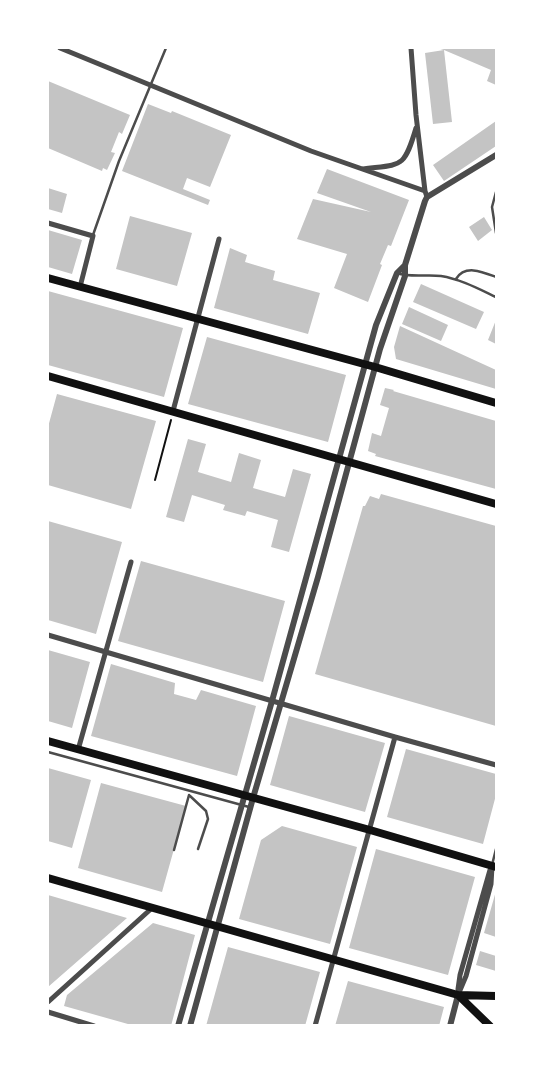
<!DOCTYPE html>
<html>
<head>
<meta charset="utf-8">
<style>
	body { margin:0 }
	#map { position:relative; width:544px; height:1073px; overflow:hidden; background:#fff; font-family:"Public Sans",sans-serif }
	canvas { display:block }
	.frame { position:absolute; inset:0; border:49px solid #fff; pointer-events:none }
</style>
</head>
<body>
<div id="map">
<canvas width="544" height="1073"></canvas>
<div class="frame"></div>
</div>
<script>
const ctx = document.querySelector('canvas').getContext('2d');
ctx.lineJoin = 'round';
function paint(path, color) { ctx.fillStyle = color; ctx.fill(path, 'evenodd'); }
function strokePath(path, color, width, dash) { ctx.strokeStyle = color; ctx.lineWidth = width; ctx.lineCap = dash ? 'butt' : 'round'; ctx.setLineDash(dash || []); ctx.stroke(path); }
paint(new Path2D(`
	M437,48H496V85L487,81L491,70L444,50L452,122L433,124L425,53L444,50Z
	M48,81L130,115L122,134L119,132L111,152L115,153L107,170L103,168L102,171L48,148Z
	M148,104L171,113L172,111L231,135L210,187L187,178L183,189L210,200L208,205L122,171Z
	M496,121V146L444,181L433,165Z
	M327,169L409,200L391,246L388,245L380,264L382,265L368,302L334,288L347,254L297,239L313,199L371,212L317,193Z
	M48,188L67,194L62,213L48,209Z
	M130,216L192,233L177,286L116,269Z
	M484,217L492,230L478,241L469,227Z
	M48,230L82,240L72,274L48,267Z
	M230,248L247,255L245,262L275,271L273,280L320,293L308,334L214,308Z
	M421,284L484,312L476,329L413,302Z
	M48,291L183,328L164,397L48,365Z
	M409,307L448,325L441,341L402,324Z
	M496,320V344L488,340Z
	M400,326L496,370V389L396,359L394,347Z
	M207,337L346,375L328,442L188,404Z
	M385,388L394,390L393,391L496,421V489L375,456L376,454L368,451L372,433L381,436L389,408L380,405Z
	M57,394L156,421L131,509L48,485V427Z
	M188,439L206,444L198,472L231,482L239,453L261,460L253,488L285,497L293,469L311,474L289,552L271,547L278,520L247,511L245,516L223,510L225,505L192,495L184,522L166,517Z
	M381,494L496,526V726L315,674L363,506H365L370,496L379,499Z
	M48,521L122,542L96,634L48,620Z
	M141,561L285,601L263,682L118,641Z
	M48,650L90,662L72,728L48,721Z
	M111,664L175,683L174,694L196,700L201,690L256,706L237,776L91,736Z
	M289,716L385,743L365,812L270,785Z
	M406,749L496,774V795L483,844L387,817Z
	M48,768L91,780L72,848L48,841Z
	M101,783L186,806L162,892L78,868Z
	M282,826L357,847L330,944L239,919L261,840Z
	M376,849L475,877L448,975L349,948Z
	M496,891V937L484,933Z
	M48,895L127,918L48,987Z
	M153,923L195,935L171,1026H135L64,1006L67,995Z
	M228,947L320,972L305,1026H206Z
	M480,951L496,956V971L476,965Z
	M348,981L444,1007L439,1026H335Z`), '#c4c4c4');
strokePath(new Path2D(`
	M155,480L171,420`), '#111', 2);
strokePath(new Path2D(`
	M496,192L492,207L496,233
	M93,235L119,161L166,48
	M397,273C411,278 426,274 441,276C460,279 479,289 496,297
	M456,279C465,264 483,272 496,277
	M48,752L249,807
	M189,795L206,811L208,819L198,849
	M174,850L189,795
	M492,865L496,849`), '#4c4c4c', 2.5);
strokePath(new Path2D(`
	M60,48L311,151L425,191L427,197
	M411,48L416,115L425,191
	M363,169C402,164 404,169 416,128
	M48,223L93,236L80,287
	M173,411L219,239
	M48,635L395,737L496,765
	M78,750L131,562
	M458,989L460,975L490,870
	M458,995L466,976L491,884L492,866
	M48,1002L152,908
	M48,1012L94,1026
	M315,1026L395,737`), '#4c4c4c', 5);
strokePath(new Path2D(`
	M178,1026L272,701L376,325L397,273L405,265
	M190,1026L253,798L318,577L380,349L405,276V265L425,201L427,197L496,155
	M450,1026L458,995`), '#4c4c4c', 6);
strokePath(new Path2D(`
	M48,278L375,367L496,403
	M48,376L496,504
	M48,741L370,830L496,867
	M48,878L458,995L490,1026
	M458,995L496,996`), '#111', 8);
</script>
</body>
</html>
